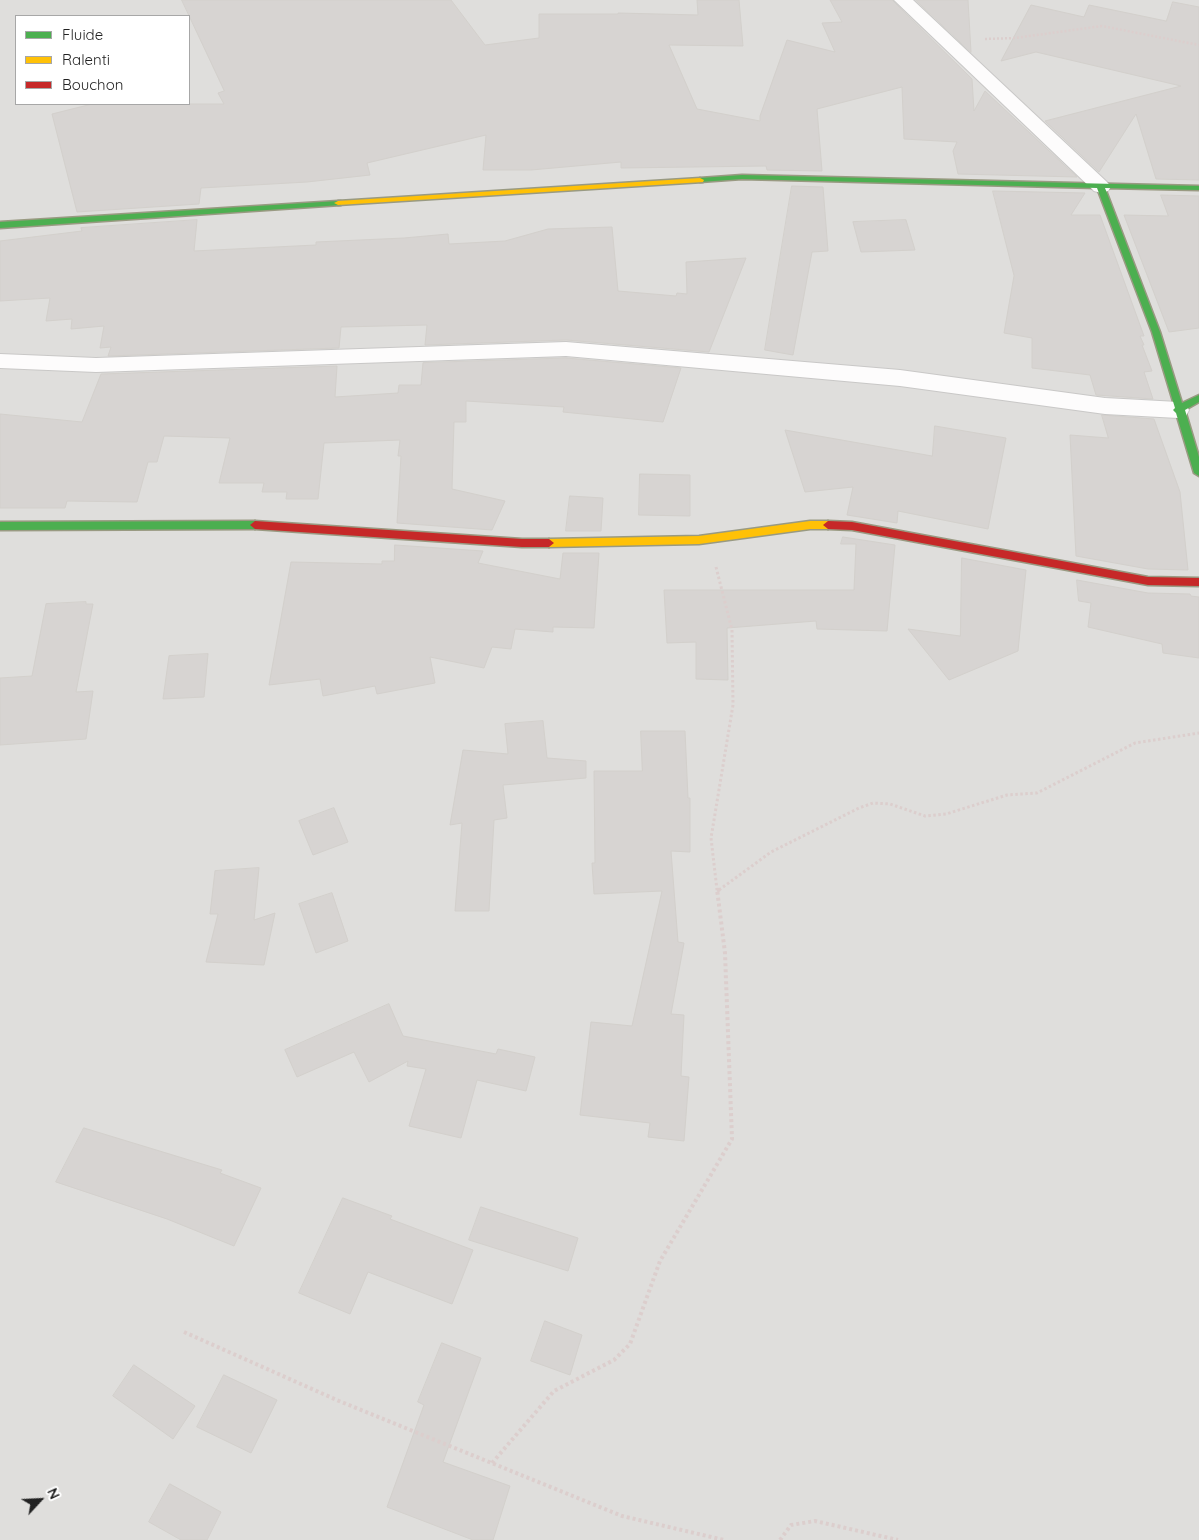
<!DOCTYPE html>
<html>
<head>
<meta charset="utf-8">
<style>
	body { margin:0 }
	#map { position:relative; width:1199px; height:1540px; overflow:hidden; background:#f0eeeb; font-family:Quicksand,sans-serif }
	canvas { display:block }
	.legend { position:absolute; left:15px; top:15px; width:175px; height:90px; box-sizing:border-box; background:#fff; border:1px solid #a7a7a7; margin:0; padding:6px 9px; list-style:none; font-size:15px; color:#222 }
	.legend li { display:flex; align-items:center; gap:10px; height:25px }
	.legend b { width:25px; border:1px solid #a7a7a7 }
	.north { position:absolute; left:15px; top:1475px; width:50px; height:50px; -webkit-text-stroke:4px #fff; paint-order:stroke; rotate:65deg; font-size:14px; font-weight:700; line-height:20px; text-align:center; color:#222 }
	.north::after { content:''; display:block; margin:auto; width:18px; height:22px; background:#222; clip-path:polygon(50% 0,100% 100%,50% 72%,0 100%) }
</style>
</head>
<body>
<div id="map">
<canvas width="1199" height="1540"></canvas>
<ul class="legend">
<li><b style="height:6px;background:#4caf50"></b>Fluide</li>
<li><b style="height:6px;background:#ffc107"></b>Ralenti</li>
<li><b style="height:6px;background:#c62828"></b>Bouchon</li>
</ul>
<div class="north">N</div>
</div>
<script>
const ctx = document.querySelector('canvas').getContext('2d');
ctx.lineJoin = 'round';
function paint(path, color) { ctx.fillStyle = color; ctx.fill(path, 'evenodd'); }
function strokePath(path, color, width, dash) { ctx.strokeStyle = color; ctx.lineWidth = width; ctx.lineCap = dash ? 'butt' : 'round'; ctx.setLineDash(dash || []); ctx.stroke(path); }
paint(new Path2D(`
	M0,0H1199V1540H0ZM16,16H189V104H16Z`), '#dfdedc');
const building = new Path2D(`
	M182,0H451L485,45L539,38V14H618V13L698,15L697,0H739L743,46L669,45L697,109L760,121V116L787,40L835,52L822,23L842,22L830,0H892L972,79L974,111L985,91L1077,177L958,174L953,151L957,142L904,139L902,87L817,109L822,171L767,170L766,166L621,168V162L531,170H483L486,135L367,163L370,175L307,182L201,188L199,204L77,212L52,114L92,104H224L218,93L224,91Z
	M916,0H968L971,52Z
	M1173,2L1199,7V180L1156,179L1136,114L1099,172L1045,121L1181,86L1036,52L1001,61L1031,5L1084,17L1089,5L1166,21Z
	M792,186L823,187L828,251L812,252L793,355L765,350Z
	M993,191L1085,193L1071,215H1100L1144,336H1140L1144,345H1142L1152,371L1144,372L1153,399L1096,395L1090,375L1032,368V338L1004,333L1014,276Z
	M1161,195L1199,196V328L1169,332L1124,215L1168,216Z
	M197,220L194,251L316,245V242L404,238L448,234L449,244L505,241L548,229L612,227L618,291L676,296L677,293L687,294L686,262L746,258L709,352L566,340L425,345L427,325L341,327L339,348L108,356L111,347L100,348L104,326L71,329L72,319L46,321L50,298L0,301V241L82,231L81,228Z
	M906,220L915,250L861,252L853,222Z
	M566,358L681,368L663,422L563,412L564,407L466,401V422H454L452,489L505,501L492,530L397,523L401,456H398L400,440L324,443L318,499H286L287,492H262L264,483H219L230,438L164,436L157,462H148L137,502L67,501L65,508H0V414L82,422L101,374L337,366L335,397L398,393L399,385H421L423,363Z
	M1102,415L1154,419L1180,492L1188,570L1148,569L1076,556L1070,435L1108,438Z
	M935,426L1006,438L988,529L898,511L897,523L847,515L853,487L805,492L785,430L932,456Z
	M640,474L690,475V516L639,515Z
	M570,496L603,498L601,531H566Z
	M843,537L895,545L887,631L817,629L816,621L727,628L728,680L696,679V642L667,643L664,590H854L856,544H841Z
	M395,545L483,551L478,563L560,579L563,553H599L594,628L553,627V632L515,629L511,649L492,647L484,668L430,657L435,683L377,694L375,686L323,696L320,679L269,685L291,562L382,564V561H394Z
	M962,558L1026,570L1018,651L949,680L908,629L960,636Z
	M1077,580L1148,593L1190,594L1191,596L1199,597V658L1163,653L1162,644L1088,627L1091,603L1079,601Z
	M86,602V604H93L76,692L93,691L86,739L0,745V678L32,676L46,604Z
	M208,654L204,697L163,699L169,656Z
	M543,721L547,758L586,761V778L503,785L507,818L494,820L489,911H455L462,823L450,825L463,750L508,754L505,724Z
	M641,731H685L688,798H690V852L671,851L678,942L684,943L671,1014L684,1015L681,1076L689,1077L684,1141L648,1137L650,1123L580,1115L591,1022L632,1026L662,891L594,894L592,863H595L594,771H642Z
	M334,808L348,842L313,855L299,821Z
	M259,868L254,920L275,913L264,965L206,962L218,914H210L215,871Z
	M332,893L348,941L316,953L299,904Z
	M389,1004L403,1036L496,1054L498,1049L535,1057L526,1091L477,1080L461,1138L409,1126L426,1069L407,1066L408,1061L369,1082L354,1052L297,1077L285,1050Z
	M84,1128L222,1170L220,1173L261,1188L234,1246L167,1219L56,1182Z
	M343,1198L392,1216L390,1219L473,1250L452,1304L368,1272L350,1314L299,1293Z
	M481,1207L578,1238L568,1271L469,1240Z
	M545,1321L582,1335L570,1375L531,1361Z
	M442,1343L481,1358L443,1462L510,1486L493,1540H473L387,1507L424,1405L418,1402Z
	M134,1365L195,1406L173,1439L113,1396Z
	M224,1375L277,1400L251,1453L197,1427Z
	M170,1484L221,1512L207,1540H181L149,1522Z`);
paint(building, '#d7d4d2');
strokePath(building, '#d3d0cc', 1);
const street = new Path2D(`
	M894,0H913L1108,183L1111,187L1108,191L1101,193L1094,191Z
	M566,342L900,370L1105,398L1178,402L1186,404L1189,410L1186,416L1178,418L1105,414L900,386L566,356L96,372L0,368V354L96,358Z`);
const fast = new Path2D(`
	M742,175L1199,186V190L1105,188L1160,332L1182,403L1199,395V402L1185,410L1199,457V476L1194,473L1176,413L1173,410L1175,408L1152,332L1097,188L742,179L700,182L696,180L700,178Z
	M338,201H341V205L0,228V222Z
	M255,521L260,525L255,529L0,530V522Z`);
const slow = new Path2D(`
	M700,178L704,180L703,182L338,205L334,203L338,201Z
	M810,521H828L833,525L828,529H810L699,544L549,547L544,543L549,539L699,536Z`);
const jam = new Path2D(`
	M255,521L522,539H549L554,543L549,547H522L255,529L250,525Z
	M828,521L852,522L1148,577L1199,578V586L1148,585L852,530L828,529L823,525Z`);
strokePath(street, '#c9c8c7', 2);
strokePath(fast, '#999a82', 3);
strokePath(slow, '#999a82', 3);
strokePath(jam, '#999a82', 3);
strokePath(new Path2D(`
	M985,39L1015,38L1102,26L1199,45`), '#dccecd', 2.5, [2, 2]);
strokePath(new Path2D(`
	M716,567L732,630L733,705L711,838L717,890
	M719,890L771,852L859,808L873,803L890,804L925,816L946,814L1007,795L1037,793L1135,743L1199,733`), '#dccecd', 3, [2.5, 2.5]);
strokePath(new Path2D(`
	M717,891L720,889
	M184,1332L339,1401L622,1516L724,1540
	M492,1463L554,1391L614,1360L630,1344L660,1261L732,1139L725,953L717,889
	M780,1540L791,1525L815,1521L898,1540`), '#dccecd', 4, [3, 3]);
paint(street, '#fdfcfc');
paint(fast, '#4caf50');
paint(slow, '#ffc107');
paint(jam, '#c62828');
</script>
</body>
</html>
